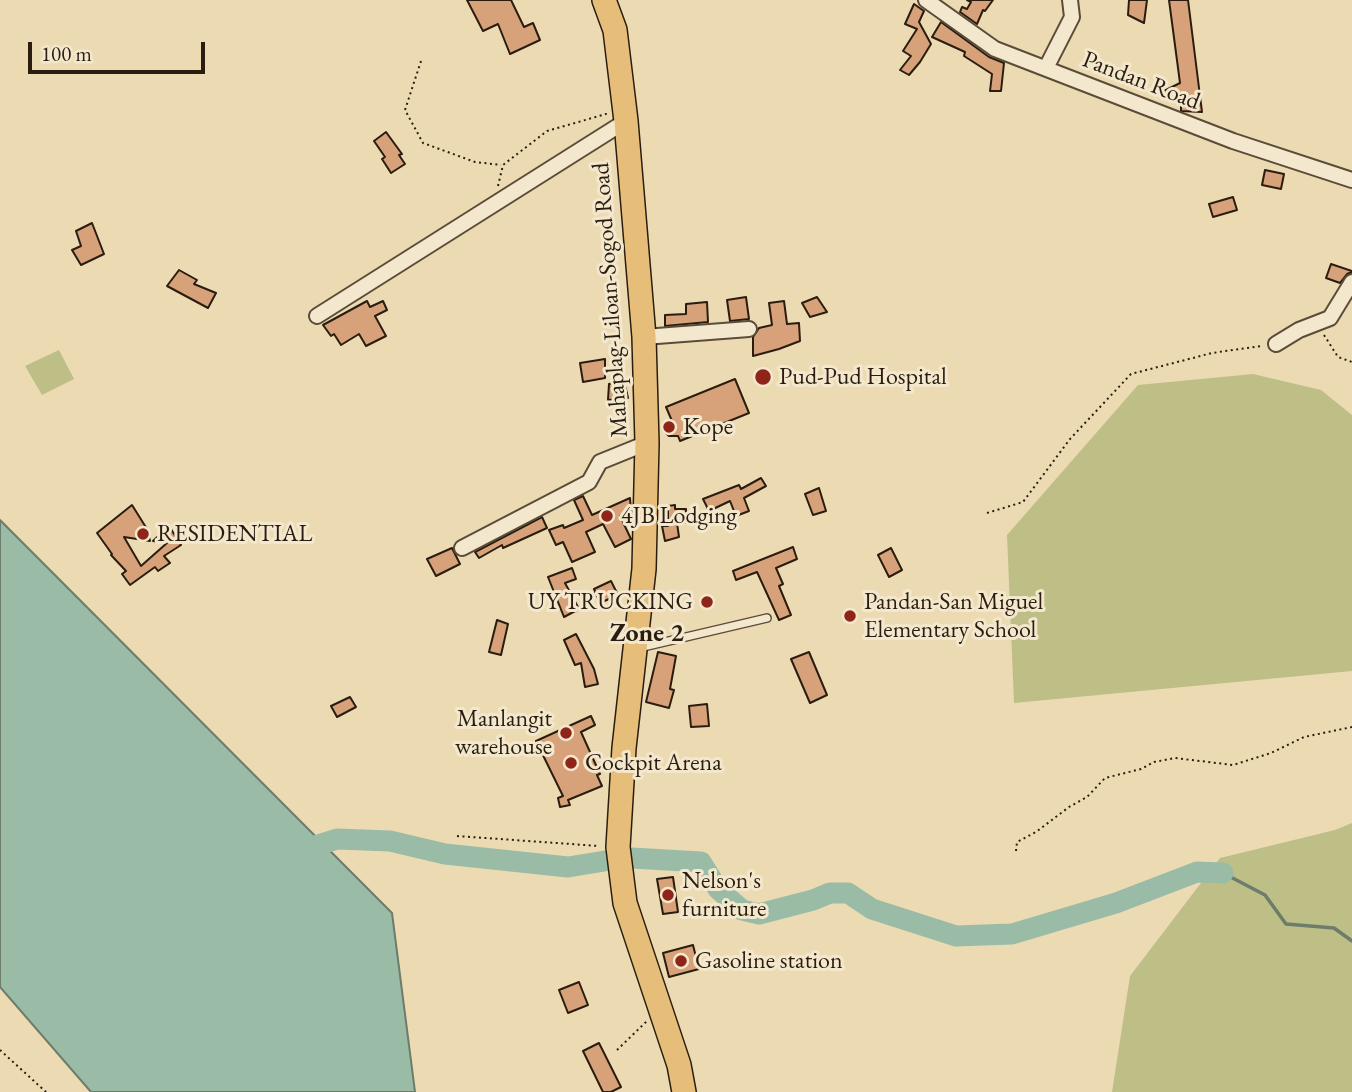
<!DOCTYPE html>
<html>
<head>
<meta charset="utf-8">
<style>
	body { margin:0 }
	#map { position:relative; width:1352px; height:1092px; overflow:hidden; background:#ecdbb2; font-family:"EB Garamond",serif }
	canvas { display:block }
	.scale { position:absolute; left:28px; top:42px; width:177px; height:32px; box-sizing:border-box; border:4px solid #2a1d10; border-top:0; padding-left:9px; font-size:21px; line-height:24px; white-space:nowrap; color:#2a1d10; -webkit-text-stroke:5px #f3e8cd; paint-order:stroke }
</style>
</head>
<body>
<div id="map">
<canvas width="1352" height="1092"></canvas>
<div class="scale">100 m</div>
</div>
<script>
const ctx = document.querySelector('canvas').getContext('2d');
ctx.lineJoin = 'round';
function paint(path, color) { ctx.fillStyle = color; ctx.fill(path, 'evenodd'); }
function strokePath(path, color, width, dash) { ctx.strokeStyle = color; ctx.lineWidth = width; ctx.lineCap = dash ? 'butt' : 'round'; ctx.setLineDash(dash || []); ctx.stroke(path); }
function write(font, color, halo, rows, align = 'center') {
  ctx.font = font + ' "EB Garamond",serif'; ctx.lineWidth = 6; ctx.setLineDash([]); ctx.textBaseline = 'middle'; ctx.strokeStyle = halo; ctx.fillStyle = color; for (const [text, x, y, turn = 0] of rows) {
    ctx.save(); ctx.translate(x, y); ctx.rotate((+turn || 0) * Math.PI / 180); ctx.textAlign = isNaN(turn) ? turn : align; if (halo) ctx.strokeText(text, 0, 0); ctx.fillText(text, 0, 0); ctx.restore();
  }
}
paint(new Path2D(`
	M59,350L74,379L42,395L25,366Z
	M1253,374L1321,390L1352,415V671L1014,703L1007,535L1138,385Z
	M1352,823V1092H1112L1130,976L1220,858L1335,830Z`), '#bebe87');
const water = new Path2D(`
	M0,520L392,913L415,1092H91L0,987Z`);
paint(water, '#9abca7');
strokePath(water, '#6d7c6b', 2);
strokePath(new Path2D(`
	M1223,873L1265,895L1286,924L1334,928L1352,941`), '#6d7c6b', 3.5);
strokePath(new Path2D(`
	M296,852L337,839L390,841L445,854L568,867L611,860
	M632,858L701,862L718,889L742,910L759,914L813,900L830,893H848L872,909L956,936L1012,934L1116,903L1197,872L1223,873`), '#9abca7', 21);
const building = new Path2D(`
	M467,0H511L524,27L533,23L540,40L510,54L498,24L483,31Z
	M967,0H993L985,11L983,10L977,24L960,12L962,7L967,9L971,2Z
	M1129,0H1147L1144,23L1128,15Z
	M1169,0H1188L1202,112L1181,111V94L1168,100L1164,91L1180,83Z
	M914,4L924,11L919,22L931,44L920,62L909,75L900,70L911,56L903,51L917,29L905,24Z
	M941,22L989,57L1004,63L1001,91H990L992,74L964,56L965,52L932,37Z
	M386,132L402,154L399,155L405,164L391,173L382,159L385,157L374,141Z
	M1265,170L1284,174L1281,189L1262,185Z
	M1233,197L1237,210L1213,217L1209,204Z
	M92,223L104,254L81,265L72,250L81,246L76,231Z
	M1331,264L1352,271V272L1347,274L1340,283L1326,278Z
	M179,270L197,280L194,284L216,293L208,308L167,286Z
	M746,297L749,319L730,321L727,300Z
	M817,297L827,312L810,317L802,303Z
	M367,301L370,307L383,301L387,310L375,316L386,336L366,346L359,334L341,345L334,334L331,336L323,325Z
	M784,301L787,324L799,323L800,341L779,349L753,356V337L759,328L772,325L769,303Z
	M707,302L708,322L665,326V315L686,314V304Z
	M605,359V378L583,382L580,363Z
	M735,379L749,413L680,441L678,436H669L663,430L672,421L666,407Z
	M624,380L628,398L608,400L609,384Z
	M761,478L766,486L744,498L749,511L736,516L730,501L709,511L703,499L739,485L741,489Z
	M819,488L826,511L813,515L805,494Z
	M583,496L592,515L630,498L631,511L620,516L631,539L615,547L603,524L586,532L595,552L572,562L563,542L556,545L549,530L563,525L564,528L583,520L574,500Z
	M132,505L147,529L150,541L124,537L141,566L167,543L153,541L169,526L181,545L164,556L170,563L158,571L155,567L130,585L122,574L126,571L111,555L112,554L97,533Z
	M675,505V509H686V523H677L679,537L665,541L662,526H668V506Z
	M542,517L547,528L503,548L502,545L479,558L475,552Z
	M793,547L797,559L776,568L783,584L779,586L791,615L779,620L757,572L736,580L733,571Z
	M452,548L460,564L436,576L427,559Z
	M891,548L902,570L889,577L878,555Z
	M572,568L576,579L565,583L579,609L564,617L548,577Z
	M611,581L618,595L600,603L594,589Z
	M497,620L508,624L501,655L489,652Z
	M576,634L594,669L598,684L585,687L581,663L575,665L564,640Z
	M658,652L676,656L670,689L674,690L669,708L646,702Z
	M809,652L827,695L810,703L791,659Z
	M350,697L356,707L337,717L331,706Z
	M707,704L709,726L691,727L689,706Z
	M591,716L595,725L581,732L600,774L597,775L602,786L568,800L570,805L560,807L558,798L563,796L536,741Z
	M673,877L678,912L663,914L657,879Z
	M693,945L699,969L669,977L663,953Z
	M579,982L588,1005L568,1013L559,990Z
	M599,1043L621,1087L611,1092H603L583,1051Z`);
paint(building, '#d7a279');
strokePath(building, '#2a1d10', 2);
const service = new Path2D(`
	M639,648L767,618`);
const minor = new Path2D(`
	M926,0L995,49L1233,141L1352,180
	M1046,68L1072,17L1070,0
	M317,316L626,121
	M644,337L749,329
	M1276,344L1299,330L1330,318L1352,282
	M462,548L589,482L600,462L647,443`);
const primary = new Path2D(`
	M604,0L615,30L626,121L644,337L647,443L644,569L624,748L618,847L625,903L679,1065L684,1092`);
strokePath(service, '#5a4c38', 10);
strokePath(minor, '#5a4c38', 18);
strokePath(primary, '#2a1d10', 26);
strokePath(new Path2D(`
	M421,61L405,110L423,143L475,162L501,165
	M498,186L503,165L547,131L606,114L607,116
	M1324,335L1338,357L1352,362
	M987,513L1023,502L1070,439L1131,374L1212,353L1261,346
	M457,836L599,846
	M1016,851L1017,842L1036,832L1069,807L1087,797L1105,778L1141,769L1154,762L1175,758L1233,765L1271,753L1304,737L1352,727
	M0,1050L46,1092
	M617,1050L647,1021`), '#2a1d10', 2, [2, 3.5]);
strokePath(service, '#f3e8cd', 7);
strokePath(minor, '#f3e8cd', 14);
strokePath(primary, '#e6be79', 23);
for (const [x, y, r, color] of [
	[763,377,9,"#8f2418"],
	[669,427,7,"#8f2418"],
	[607,516,7,"#8f2418"],
	[143,534,7,"#8f2418"],
	[707,602,7,"#8f2418"],
	[850,616,7,"#8f2418"],
	[566,733,7,"#8f2418"],
	[571,763,7,"#8f2418"],
	[668,895,7,"#8f2418"],
	[681,961,7,"#8f2418"]
]) { const dot = new Path2D(); dot.arc(x, y, r, 0, 2 * Math.PI); ctx.fillStyle = color; ctx.fill(dot); strokePath(dot, '#f3e8cd', 2.5); }
write('24px', '#2a1d10', '#f3e8cd', [
	["Pandan Road",1141,81,21],
	["Mahaplag-Liloan-Sogod Road",611,300,-94]
]);
write('24px', '#2a1d10', '#f3e8cd', [
	["Pud-Pud Hospital",779,377],
	["Kope",683,427],
	["4JB Lodging",621,516],
	["RESIDENTIAL",157,534],
	["UY TRUCKING",693,602,"right"],
	["Pandan-San Miguel",864,602],
	["Elementary School",864,630],
	["Manlangit",552,719,"right"],
	["warehouse",552,747,"right"],
	["Cockpit Arena",585,763],
	["Nelson's",682,881],
	["furniture",682,909],
	["Gasoline station",695,961]
], 'left');
write('bold 26px', '#2a1d10', '#f3e8cd', [
	["Zone 2",647,634]
]);
</script>
</body>
</html>
